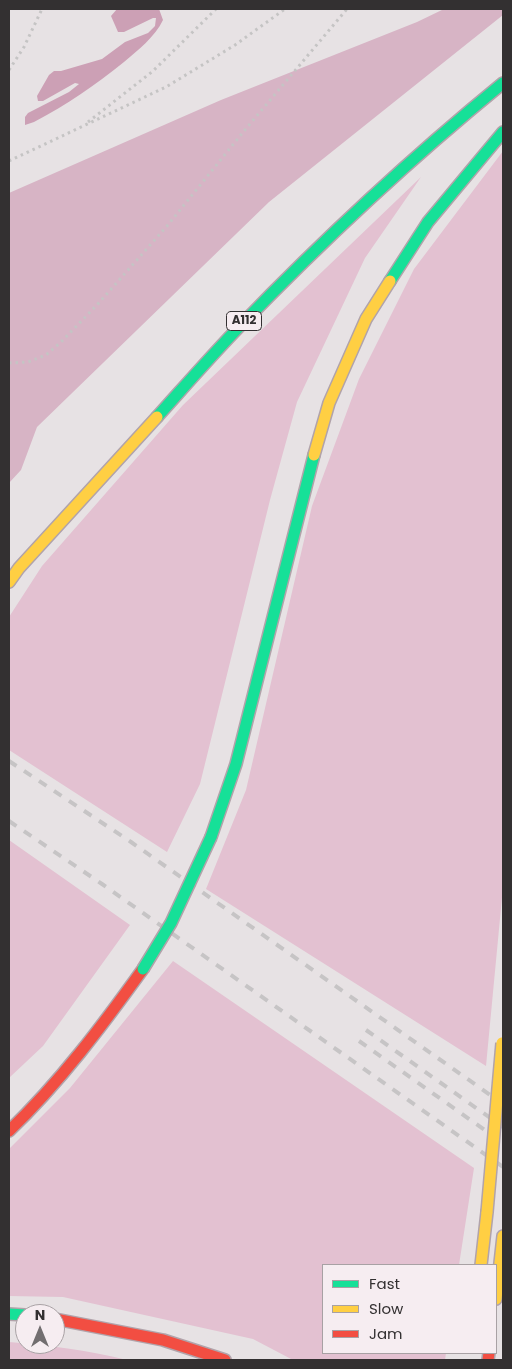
<!DOCTYPE html>
<html>
<head>
<meta charset="utf-8">
<style>
	body { margin:0 }
	#map { position:relative; width:512px; height:1369px; overflow:hidden; background:#e7e2e4; font-family:Poppins,sans-serif }
	canvas { display:block }
	.frame { position:absolute; inset:0; border:10px solid #333031; pointer-events:none }
	.legend { position:absolute; left:322px; top:1264px; width:175px; height:90px; box-sizing:border-box; background:#f6edf1; border:1px solid #a8a1a4; margin:0; padding:6px 9px; list-style:none; font-size:15px; color:#333031 }
	.legend li { display:flex; align-items:center; gap:10px; height:25px }
	.legend b { width:25px; border:1px solid #a8a1a4 }
	.north { position:absolute; left:15px; top:1304px; width:50px; height:50px; box-sizing:border-box; background:#f6edf1; border:1px solid #a8a1a4; border-radius:50%; rotate:0deg; font-size:14px; font-weight:700; line-height:20px; text-align:center; color:#333031 }
	.north::after { content:''; display:block; margin:auto; width:18px; height:22px; background:#726e70; clip-path:polygon(50% 0,100% 100%,50% 72%,0 100%) }
</style>
</head>
<body>
<div id="map">
<canvas width="512" height="1369"></canvas>
<div class="frame"></div>
<ul class="legend">
<li><b style="height:6px;background:#16e098"></b>Fast</li>
<li><b style="height:6px;background:#ffcf43"></b>Slow</li>
<li><b style="height:6px;background:#f24e42"></b>Jam</li>
</ul>
<div class="north">N</div>
</div>
<script>
const ctx = document.querySelector('canvas').getContext('2d');
ctx.lineJoin = 'round';
function paint(path, color) { ctx.fillStyle = color; ctx.fill(path, 'evenodd'); }
function strokePath(path, color, width, dash) { ctx.strokeStyle = color; ctx.lineWidth = width; ctx.lineCap = dash ? 'butt' : 'round'; ctx.setLineDash(dash || []); ctx.stroke(path); }
function write(font, color, halo, rows, align = 'center') {
  ctx.font = font + ' Poppins,sans-serif'; ctx.lineWidth = 5; ctx.setLineDash([]); ctx.textBaseline = 'middle'; ctx.strokeStyle = halo; ctx.fillStyle = color; for (const [text, x, y, turn = 0] of rows) {
    ctx.save(); ctx.translate(x, y); ctx.rotate((+turn || 0) * Math.PI / 180); ctx.textAlign = isNaN(turn) ? turn : align; if (halo) ctx.strokeText(text, 0, 0); ctx.fillText(text, 0, 0); ctx.restore();
  }
}
paint(new Path2D(`
	M503,151V887L486,1066L206,889L246,790L312,506L359,379L414,269Z
	M421,177L365,258L297,402L270,500L200,784L167,852L9,750V617L42,566L183,405Z
	M9,840L130,925L43,1046L9,1078Z
	M173,961L474,1168L459,1265H323V1353H446L445,1360H293L253,1339L63,1297L9,1296V1149L70,1088Z
	M9,1342C47,1345 88,1350 127,1360H9Z`), '#e3c1d1');
paint(new Path2D(`
	M444,9H503V15L269,202L37,427L21,470L9,483V193L221,100L417,22Z`), '#d7b4c5');
paint(new Path2D(`
	M117,9H159L163,20C155,37 138,50 124,62C94,86 68,104 34,122L25,125V117L28,113L69,92L79,84L75,83L43,101H38L37,96L49,75L54,71H61L102,59L125,42L148,33L155,26L156,18H153L124,32H118L111,16Z`), '#cca0b5');
const fast = new Path2D(`
	M390,281L428,222L503,132
	M157,417C184,387 211,356 239,327C322,241 410,159 503,83
	M211,837L236,764L314,455
	M9,1314L25,1315`);
const slow = new Path2D(`
	M314,455L329,403L366,319L390,281
	M9,582L19,568L157,417
	M481,1265L487,1212
	M496,1299L503,1236`);
const jam = new Path2D(`
	M9,1131C60,1082 102,1026 143,969
	M55,1319L163,1340L225,1360
	M488,1360L489,1353`);
strokePath(fast, '#b1a3aa', 14);
strokePath(slow, '#b1a3aa', 14);
strokePath(jam, '#b1a3aa', 14);
strokePath(new Path2D(`
	M9,70L24,47L42,9
	M88,122L153,71L216,9
	M9,161L166,87L235,45L285,9
	M9,363L28,362L46,355L61,342L97,305L167,226L244,131L347,9`), '#c5c4c4', 3, [2.5, 4]);
strokePath(fast, '#16e098', 11);
strokePath(slow, '#ffcf43', 11);
strokePath(jam, '#f24e42', 11);
strokePath(new Path2D(`
	M9,761L131,842L503,1104
	M9,821L102,884L503,1167
	M366,1030L503,1127
	M359,1041L503,1143`), '#c6c4c5', 4, [9, 9]);
const fastBridge = new Path2D(`
	M143,969L171,923L211,837`);
const slowBridge = new Path2D(`
	M487,1212L502,1043`);
strokePath(fastBridge, '#b1a3aa', 14, []);
strokePath(slowBridge, '#b1a3aa', 14, []);
strokePath(fastBridge, '#16e098', 11);
strokePath(slowBridge, '#ffcf43', 11);
for (const [x, y, w] of [
	[244,321,35]
]) { const box = new Path2D(); box.roundRect(x - w / 2, y - 9.5, w, 19, 4); ctx.fillStyle = '#f6edf1'; ctx.fill(box); strokePath(box, '#333031', 1); }
write('bold 12px', '#333031', null, [
	["A112",244,321]
]);
</script>
</body>
</html>
